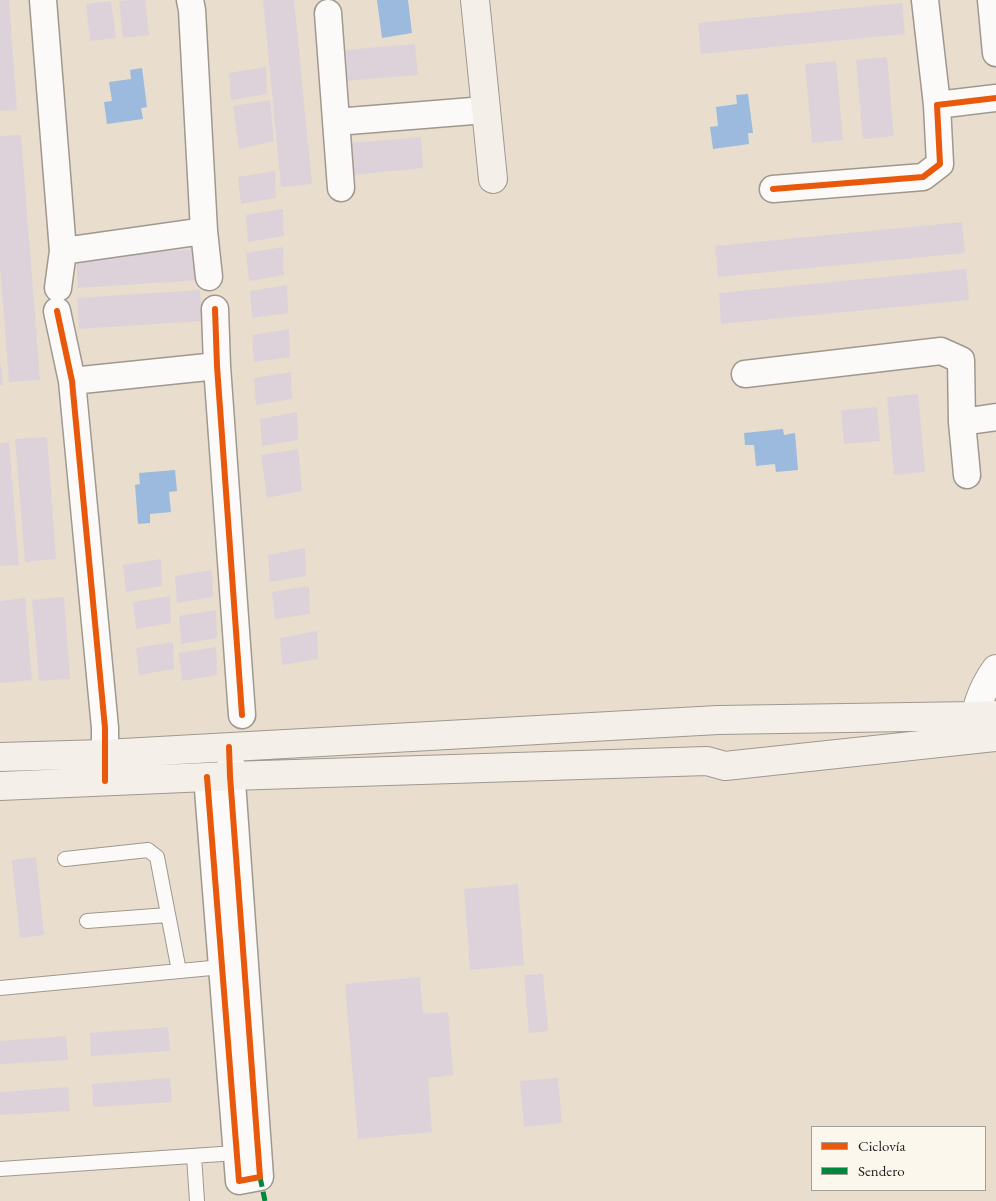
<!DOCTYPE html>
<html>
<head>
<meta charset="utf-8">
<style>
	body { margin:0 }
	#map { position:relative; width:996px; height:1201px; overflow:hidden; background:#e9dece; font-family:"EB Garamond",serif }
	canvas { display:block }
	.legend { position:absolute; left:811px; top:1126px; width:175px; height:65px; box-sizing:border-box; background:#fbf7ec; border:1px solid #a29f99; margin:0; padding:6px 9px; list-style:none; font-size:15px; color:#1c1c1c }
	.legend li { display:flex; align-items:center; gap:10px; height:25px }
	.legend b { width:25px; border:1px solid #a29f99 }
</style>
</head>
<body>
<div id="map">
<canvas width="996" height="1201"></canvas>
<ul class="legend">
<li><b style="height:6px;background:#e8590c"></b>Ciclovía</li>
<li><b style="height:6px;background:#00873e"></b>Sendero</li>
</ul>
</div>
<script>
const ctx = document.querySelector('canvas').getContext('2d');
ctx.lineJoin = 'round';
function paint(path, color) { ctx.fillStyle = color; ctx.fill(path, 'evenodd'); }
function strokePath(path, color, width, dash) { ctx.strokeStyle = color; ctx.lineWidth = width; ctx.lineCap = dash ? 'butt' : 'round'; ctx.setLineDash(dash || []); ctx.stroke(path); }
paint(new Path2D(`
	M377,0H408L412,33L382,38Z
	M142,68L147,107L141,108L143,119L107,124L104,102L112,101L109,82L131,79L130,70Z
	M748,94L753,133H748L749,144L713,149L710,127L718,126L716,107L737,104L736,95Z
	M783,429L784,435L795,433L798,470L776,472L775,464L756,466L754,445H745L744,433Z
	M175,470L177,491L169,492L171,512L150,514V523L138,524L135,485L140,484L139,473Z`), '#9bbadd');
paint(new Path2D(`
	M0,0H9L17,110L0,111Z
	M129,0H145L149,35L123,38L119,1Z
	M263,0H294L312,184L281,187Z
	M111,1L116,38L90,41L86,4Z
	M902,3L905,34L701,54L698,23Z
	M415,44L418,75L347,81L344,50Z
	M887,57L894,136L863,139L856,60Z
	M836,61L843,140L812,143L805,64Z
	M266,67L267,94L231,100L229,73Z
	M270,100L274,141L239,149L233,106Z
	M21,135L40,380L9,382L0,266V136Z
	M421,137L423,168L352,175L349,143Z
	M275,171L276,198L241,204L238,177Z
	M283,209L284,236L248,242L246,215Z
	M962,222L965,253L718,277L715,246Z
	M283,247L284,275L249,281L246,253Z
	M199,249L201,280L78,288L76,257Z
	M966,269L969,300L721,324L719,293Z
	M287,285L288,313L252,318L250,291Z
	M200,290L202,321L79,329L77,298Z
	M289,329L290,357L254,362L252,335Z
	M0,365H1L3,385H0Z
	M291,372L292,399L256,405L254,378Z
	M918,394L925,472L894,475L887,397Z
	M877,407L880,441L844,444L841,410Z
	M297,412L298,440L262,446L260,419Z
	M47,437L56,559L25,562L15,439Z
	M9,442L19,565L0,566V443Z
	M298,449L302,491L267,498L261,455Z
	M305,548L306,576L270,582L268,555Z
	M161,559L162,586L126,592L123,565Z
	M212,570L213,597L177,603L175,576Z
	M309,586L310,614L275,619L272,592Z
	M170,596L171,623L136,629L133,602Z
	M64,597L70,679L39,681L32,600Z
	M25,598L32,680L0,683V601Z
	M216,610L217,638L181,644L179,616Z
	M317,631L318,659L282,665L280,638Z
	M173,642L174,669L139,675L136,648Z
	M216,647L217,675L182,681L179,653Z
	M36,857L44,935L20,938L12,860Z
	M518,884L524,965L470,970L464,889Z
	M543,974L548,1031L529,1033L524,975Z
	M420,977L423,1014L448,1012L453,1075L428,1078L432,1132L358,1139L345,984Z
	M168,1027L170,1051L91,1056L90,1033Z
	M66,1036L68,1060L0,1064V1041Z
	M170,1078L172,1102L93,1107L92,1084Z
	M558,1078L562,1123L524,1127L520,1081Z
	M68,1087L70,1111L0,1115V1092Z`), '#ddd2d9');
const service = new Path2D(`
	M65,859L148,850L157,857L179,971
	M87,921L168,915
	M0,988L222,967
	M194,1156L197,1201
	M0,1169L236,1153`);
const minor = new Path2D(`
	M43,0L63,251L58,288
	M190,0L192,10L204,231L209,277
	M925,0L937,105
	M991,0L996,53
	M328,13L341,188
	M336,122L485,110
	M773,189L923,177L940,164L937,105L996,98
	M63,251L204,231
	M215,309L217,366L242,715
	M57,311L72,381L105,728V775
	M745,374L941,351L961,360L962,422
	M72,381L217,366
	M967,475L962,422L996,417
	M207,777L239,1181L260,1177L230,753`);
const tertiary = new Path2D(`
	M971,739C975,712 980,691 996,669`);
const secondary = new Path2D(`
	M475,0L493,179
	M0,757L105,754L718,720L974,716L996,715
	M0,786L230,776L707,761L725,766L996,737`);
strokePath(service, '#9f988f', 16);
strokePath(minor, '#9f988f', 29);
strokePath(tertiary, '#9f988f', 30);
strokePath(secondary, '#9f988f', 30);
strokePath(service, '#fcfaf8', 14);
strokePath(minor, '#fcfaf8', 26);
strokePath(tertiary, '#fcfaf8', 28);
strokePath(secondary, '#f4f0e9', 28);
strokePath(new Path2D(`
	M260,1177L265,1201`), '#00873e', 5, [10, 5]);
strokePath(new Path2D(`
	M773,189L923,177L940,164L937,105L996,98
	M215,309L217,366L242,715
	M57,311L72,381L105,728V781
	M207,777L239,1181L260,1177L230,776L229,747`), '#e8590c', 6);
</script>
</body>
</html>
